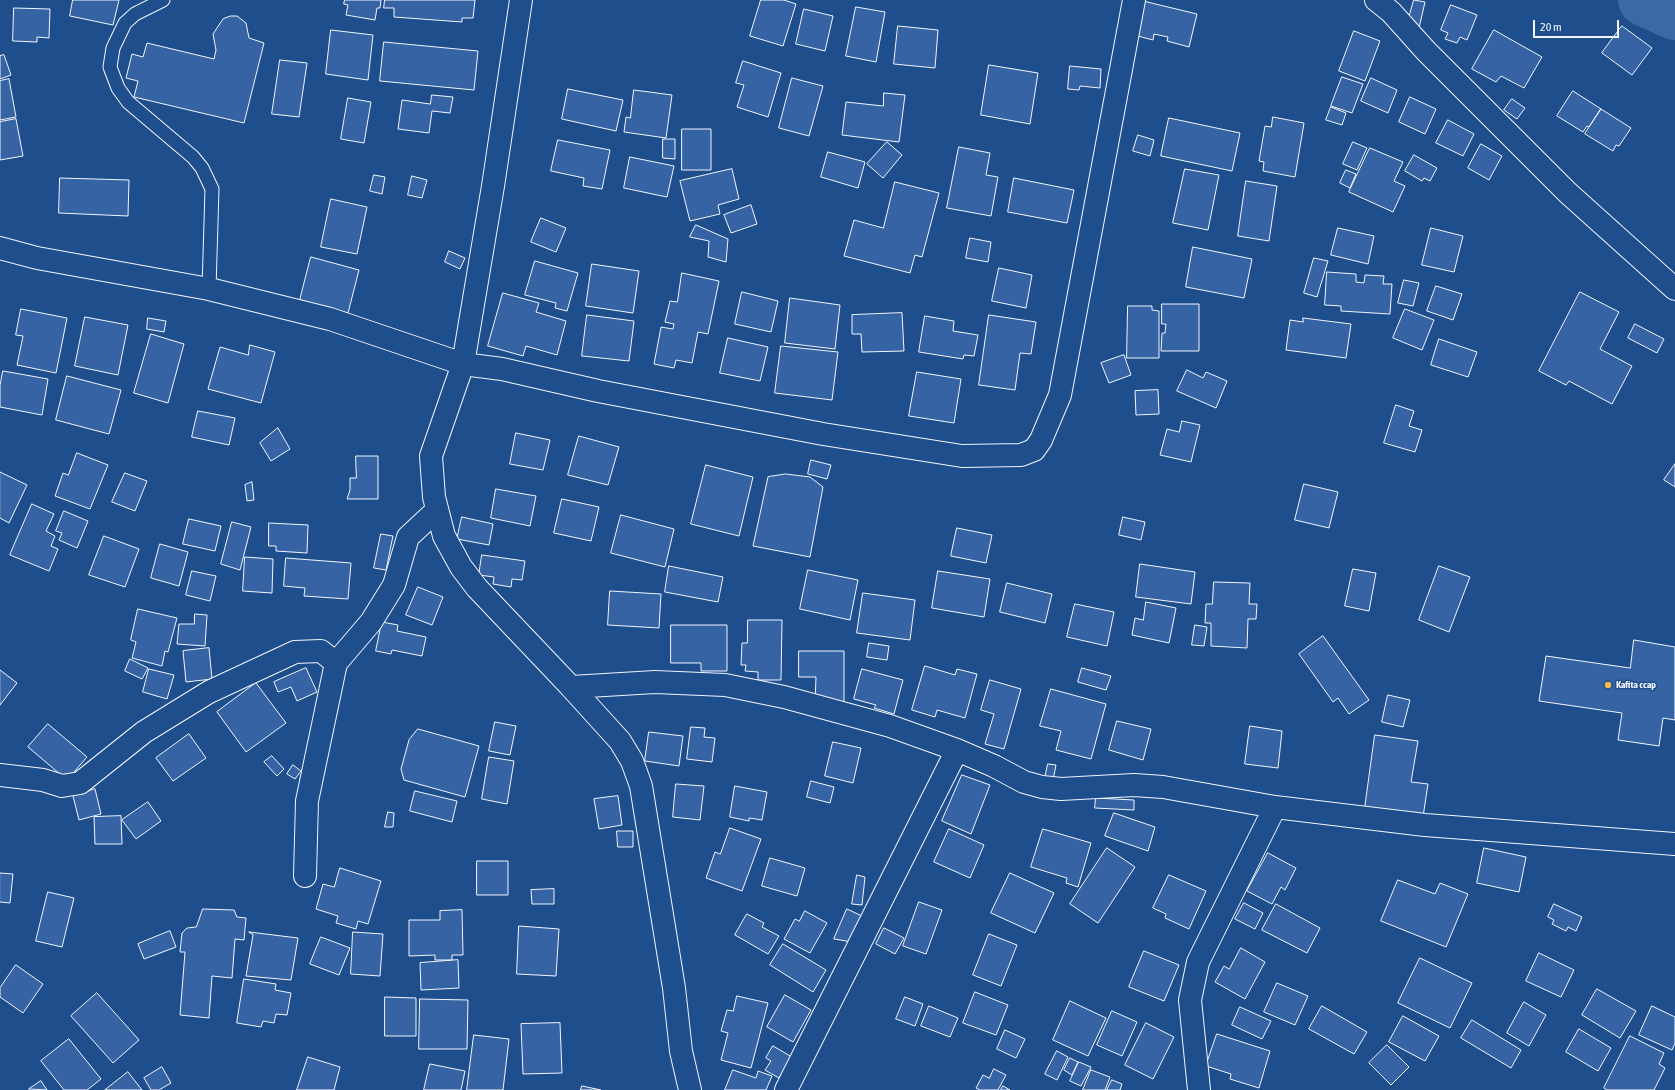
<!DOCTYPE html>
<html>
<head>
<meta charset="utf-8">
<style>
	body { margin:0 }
	#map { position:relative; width:1675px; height:1090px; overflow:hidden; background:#1f4e8c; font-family:"Asap Condensed",sans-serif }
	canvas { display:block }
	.scale { position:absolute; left:1533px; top:20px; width:86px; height:18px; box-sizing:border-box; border:2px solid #f2f6ff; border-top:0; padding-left:5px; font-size:12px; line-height:14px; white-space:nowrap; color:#f2f6ff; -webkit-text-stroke:3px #1f4e8c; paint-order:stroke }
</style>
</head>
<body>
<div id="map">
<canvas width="1675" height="1090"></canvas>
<div class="scale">20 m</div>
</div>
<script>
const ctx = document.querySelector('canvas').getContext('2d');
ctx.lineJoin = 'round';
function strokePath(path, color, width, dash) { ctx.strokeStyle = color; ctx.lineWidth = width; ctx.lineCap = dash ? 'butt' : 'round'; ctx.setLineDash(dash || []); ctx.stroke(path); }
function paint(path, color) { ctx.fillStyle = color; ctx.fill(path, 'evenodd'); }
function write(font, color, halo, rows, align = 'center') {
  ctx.font = font + ' "Asap Condensed",sans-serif'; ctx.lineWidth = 3; ctx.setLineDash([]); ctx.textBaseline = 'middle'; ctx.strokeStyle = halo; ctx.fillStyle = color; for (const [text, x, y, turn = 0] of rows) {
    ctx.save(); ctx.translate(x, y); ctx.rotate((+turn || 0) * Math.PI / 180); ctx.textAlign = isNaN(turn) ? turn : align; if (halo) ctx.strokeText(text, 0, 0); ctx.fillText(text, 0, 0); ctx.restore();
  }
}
strokePath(new Path2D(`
	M1644,0L1675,14`), '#3b69a3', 52);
const building = new Path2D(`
	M73,0H119L113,25L70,16Z
	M345,0H381L380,8H377L375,20L346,15L348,5L344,4Z
	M385,0H475L473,18H462V22L394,17V8H384Z
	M761,0H784L796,4L783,46L750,36Z
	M1414,0L1425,2L1419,28L1407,25Z
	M1143,1L1197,14L1189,47L1167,41L1168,37L1154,34L1153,40L1134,35Z
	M1451,5L1477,15L1467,40L1460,37L1457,43L1445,39L1448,33L1441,30Z
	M856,7L885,12L876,62L846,56Z
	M14,8L50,9L49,38L37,37V42L13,41Z
	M804,9L833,16L825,51L796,44Z
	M231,16H237L246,23L249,38L264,43L244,123L134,97L138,81L126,78L132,54L143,57L147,43L214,59L216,50L213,34L223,19Z
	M898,26L938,30L935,68L894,64Z
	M1622,26L1652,48L1632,75L1602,53Z
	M331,30L373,35L368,80L326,74Z
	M1494,30L1542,57L1524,88L1501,76L1496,82L1472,69Z
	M1354,31L1380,41L1365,81L1339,71Z
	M384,42L478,51L474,90L380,81Z
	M4,55L11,75L0,79V56Z
	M280,60L307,63L299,117L272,114Z
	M743,61L781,73L768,117L737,107L744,85L736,83Z
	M989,65L1038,73L1030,124L981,115Z
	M1070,66L1101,69L1100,88L1080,86L1079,90L1068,89Z
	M1342,77L1363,84L1352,113L1331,106Z
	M792,78L823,86L809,136L779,128Z
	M1371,78L1397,90L1388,113L1361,101Z
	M9,79L16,117L0,120V81Z
	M568,89L623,100L616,131L562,119Z
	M634,90L672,95L666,138L624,132L626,117L630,118Z
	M1573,91L1601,109L1589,127L1587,126L1583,132L1557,116Z
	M884,93L905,95L899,142L842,135L846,102L883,106Z
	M432,95L453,97L450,113L432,111L429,133L398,129L402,100L430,104Z
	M1410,97L1436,109L1425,134L1399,122Z
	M348,98L371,102L364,143L341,139Z
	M1512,99L1525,108L1517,119L1504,110Z
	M1331,107L1346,113L1342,125L1326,120Z
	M1601,109L1631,128L1619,146L1616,145L1613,151L1585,134Z
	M1273,117L1304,123L1295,177L1263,171L1264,162L1259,161L1265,126L1271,127Z
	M1169,118L1240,133L1232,171L1161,156Z
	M16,119L23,156L0,160V122Z
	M1448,120L1474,134L1463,156L1436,143Z
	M682,129H711V170H682Z
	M1138,135L1154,140L1150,156L1133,151Z
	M663,139H675V159L663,158Z
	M558,140L610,150L602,189L583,186L584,178L551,171Z
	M887,142L902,155L883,178L867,164Z
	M1353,142L1367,148L1357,170L1343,164Z
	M1481,144L1502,156L1489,180L1468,168Z
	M959,147L990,153L986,175L998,177L991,216L947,208Z
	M1370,148L1403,162L1394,181L1405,186L1393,212L1349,192Z
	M828,152L865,162L858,188L821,177Z
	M1414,155L1437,168L1430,181L1424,178L1422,181L1405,171Z
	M630,157L674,166L667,197L624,188Z
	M732,169L739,199L718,205L720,214L690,221L680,181Z
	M1185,169L1219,175L1208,230L1173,223Z
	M1346,170L1356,174L1350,188L1340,183Z
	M374,175L385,177L382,194L370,191Z
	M412,176L427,180L422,198L408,195Z
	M60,178L129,180L128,216L59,213Z
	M1014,178L1074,190L1067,223L1008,212Z
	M1246,181L1277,186L1269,241L1238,236Z
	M895,182L939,193L922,257L915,255L910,273L844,256L854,220L883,228Z
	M331,199L367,207L357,254L321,247Z
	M751,205L757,224L731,233L724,215Z
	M541,218L566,228L556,252L531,242Z
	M696,225L728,239L726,262L708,257L709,241L690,237Z
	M1338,228L1374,236L1368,264L1331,255Z
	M1431,228L1463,236L1454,272L1422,265Z
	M970,238L991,242L988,262L966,258Z
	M1193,247L1252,259L1244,298L1186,287Z
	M449,251L465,258L460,269L445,262Z
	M311,257L359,270L348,313L300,300Z
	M1314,258L1328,261L1317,297L1304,293Z
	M535,261L578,273L567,311L555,308L556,303L525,295Z
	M592,264L639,271L633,313L586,306Z
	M999,268L1032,275L1026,308L992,301Z
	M1327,272L1356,274V282L1364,283L1365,275L1384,276L1383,284H1392L1390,314L1341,311V306L1325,305Z
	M682,273L719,281L708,334L698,332L692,363L676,360L674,368L654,364L661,327L673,329L674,324L665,322L670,301L677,302Z
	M1404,280L1419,283L1413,306L1398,303Z
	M1436,286L1462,294L1453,320L1427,311Z
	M742,292L778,301L771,332L735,324Z
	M1580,292L1619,312L1600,349L1632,366L1612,404L1569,381L1566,385L1539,371Z
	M503,293L539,303L536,312L566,321L557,355L526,346L523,356L488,346Z
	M790,298L840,305L835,349L785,343Z
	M1162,304H1199V351H1161L1162,333H1165L1166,324H1162Z
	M1128,306H1152V310L1159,311V358H1127Z
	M21,309L67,318L56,373L17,365L23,336L16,335Z
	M1405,309L1434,320L1422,350L1393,338Z
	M902,313L904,351L862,352L861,334H852V315Z
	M587,315L634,321L629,361L582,356Z
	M989,315L1036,322L1031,354L1020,353L1015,390L979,385Z
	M925,316L954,321L953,331L978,335L974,356L964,355L963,359L919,352Z
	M85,317L128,325L118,375L75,366Z
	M148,318L166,321L164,332L147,329Z
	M1303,318L1351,324L1346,358L1286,350L1290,320L1303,322Z
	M1635,324L1664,339L1657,353L1628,338Z
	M151,334L184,344L168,403L134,393Z
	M728,338L768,347L760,381L720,373Z
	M1439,339L1477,352L1468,377L1431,365Z
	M250,345L275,352L261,403L208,389L220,347L248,355Z
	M781,346L838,352L832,400L775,393Z
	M1124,355L1131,375L1109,383L1101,363Z
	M1187,370L1203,378L1206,372L1227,381L1216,408L1177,391Z
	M3,371L48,379L42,415L0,407V386Z
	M917,372L961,379L954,423L909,416Z
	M67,376L121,390L109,434L56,420Z
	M1158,390L1159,414L1136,415L1135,391Z
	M1396,405L1414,411L1409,426L1422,430L1415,452L1384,443Z
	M198,411L235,418L229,445L192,437Z
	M1182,421L1200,425L1191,462L1160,455L1167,429L1179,432Z
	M278,428L290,449L271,461L260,443Z
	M516,433L550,440L543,470L510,464Z
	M579,436L619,447L608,485L568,475Z
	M77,453L108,465L90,509L55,496L63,473L68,475Z
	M356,456H378V499H347L350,490V478H356Z
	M811,460L831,465L827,479L808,474Z
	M1675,464V487L1664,480Z
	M706,465L753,477L739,536L691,524Z
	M0,472L27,485L9,523L0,518Z
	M125,473L147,481L135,511L112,502Z
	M786,474L810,477L823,487L810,557L753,546L768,477Z
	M252,482L254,500L247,501L245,485Z
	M1304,484L1338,492L1329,528L1295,520Z
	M496,489L536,496L530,526L491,518Z
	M562,499L599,507L591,541L554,533Z
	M32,504L54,514L46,531L55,536L51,546L58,549L49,571L10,555Z
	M64,511L88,521L77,548L59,540L62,533L56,531Z
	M621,515L674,529L665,567L611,553Z
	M462,517L493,524L489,545L457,539Z
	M1123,517L1145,522L1141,540L1119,535Z
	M189,519L221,526L215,551L183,544Z
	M232,522L251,527L240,570L221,564Z
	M269,523L308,525L307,553L276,551V546H269Z
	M957,528L992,535L986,563L951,556Z
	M381,534L393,536L386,570L374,568Z
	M104,536L139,549L125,587L89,575Z
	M160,544L188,552L179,586L151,578Z
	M482,555L525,561L522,580L512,579L511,587L493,584L494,577L479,575Z
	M245,557L273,559L272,593L243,591Z
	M286,558L351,563L348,599L304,596L305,588L284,586Z
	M1140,564L1195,572L1191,604L1136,597Z
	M669,566L723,577L718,602L665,592Z
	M1439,566L1470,577L1449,632L1419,620Z
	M1353,569L1376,573L1369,611L1345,606Z
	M808,570L858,580L850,620L800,609Z
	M192,571L216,576L210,601L186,595Z
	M938,571L990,579L984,617L932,608Z
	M1214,582L1250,583L1249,604H1257L1256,619H1248L1247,648L1211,646V623H1205L1206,604H1212Z
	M1007,583L1052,594L1045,623L1000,612Z
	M418,587L443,597L432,625L406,615Z
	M610,591L661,594L659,628L608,625Z
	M863,593L915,600L910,640L857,633Z
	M1146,602L1176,608L1169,643L1132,635L1135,618L1143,620Z
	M1075,604L1114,612L1107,646L1067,637Z
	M138,609L177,618L168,652L165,651L162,666L132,658L136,642L131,640Z
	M195,614L207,615L205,646L177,644L179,624H194Z
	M748,620H782L781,680H758V672L745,671L746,665H741L742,643H747Z
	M382,622L398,625L397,631L426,637L422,656L392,650L391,654L376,651Z
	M671,625H727V671H701V663H671Z
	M1195,625L1207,627L1204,646L1192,645Z
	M1323,636L1369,700L1349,714L1338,698L1333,702L1299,654Z
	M1634,640L1675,647V720L1663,718L1659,746L1618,740L1622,713L1539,701L1546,656L1630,668Z
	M869,643L889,646L887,660L867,657Z
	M209,648L212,679L186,682L183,651Z
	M799,651H844V704H815L816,677H799Z
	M130,659L148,668L142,679L125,671Z
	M925,666L955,675L957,669L977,674L965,718L937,710L935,717L912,710Z
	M306,668L317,692L297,701L291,687L278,692L274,682Z
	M1082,668L1111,676L1106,690L1078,682Z
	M149,669L174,675L167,699L143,692Z
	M862,669L903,680L894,714L874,708L876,705L854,699Z
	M0,670L17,683L0,705Z
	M990,680L1021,689L1004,749L985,744L994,714L981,710Z
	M256,683L286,723L246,752L217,712Z
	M1051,689L1106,704L1091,759L1056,750L1061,731L1040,726Z
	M1388,695L1410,700L1403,727L1382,722Z
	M1117,721L1151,729L1143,760L1109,750Z
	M495,722L516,726L510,755L489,751Z
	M48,724L87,757L67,780L28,747Z
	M1250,726L1282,731L1278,768L1245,764Z
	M691,727L705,728L704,737L715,738L712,762L687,759Z
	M418,729L479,746L465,797L404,780L401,769L409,740Z
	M649,732L683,736L679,766L645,761Z
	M189,734L206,758L173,781L156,758Z
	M1375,735L1418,741L1411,782L1428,784L1423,817L1365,808Z
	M833,742L861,748L853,783L825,776Z
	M272,756L284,769L277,776L264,762Z
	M489,757L514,761L507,804L482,799Z
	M1048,764L1056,765L1053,780L1045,778Z
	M293,765L301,771L295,779L287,774Z
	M962,775L990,785L971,834L942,821Z
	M811,781L834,787L830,803L807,797Z
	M676,784L704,786L700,820L673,817Z
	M735,786L767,792L762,820L749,818V821L730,817Z
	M95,789L101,814L79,820L73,796Z
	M415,791L457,801L452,822L410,811Z
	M618,796L622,825L599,829L594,799Z
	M1096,798L1134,800V810L1095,808Z
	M148,802L161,821L136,839L122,820Z
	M388,812L394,813L393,827H385Z
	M1114,813L1155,827L1148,851L1105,836Z
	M121,816L122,844H95L94,817Z
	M730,828L761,839L742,891L706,878L715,852L720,854Z
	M949,829L984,845L970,878L934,862Z
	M1043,829L1091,843L1078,887L1066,883L1067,878L1031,867Z
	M617,831H633V847H618Z
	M1107,848L1135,867L1098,923L1070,904Z
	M1484,848L1526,857L1519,892L1477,883Z
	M1268,853L1296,868L1285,890L1281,887L1272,904L1247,891Z
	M770,858L805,868L797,896L762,886Z
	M477,861H508V895H477Z
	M340,868L381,881L368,924L358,921L356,929L336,923L338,916L316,909L323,884L334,887Z
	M0,873L13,874L10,903L0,902Z
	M1010,873L1054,893L1035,933L991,913Z
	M857,875L865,877L862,905L852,904Z
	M1169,875L1206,891L1189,929L1165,918L1166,914L1153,908Z
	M1398,880L1435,894L1440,883L1468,894L1446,947L1381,921Z
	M554,889V904H532L531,890Z
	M48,892L74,898L62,947L36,941Z
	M919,902L942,910L926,954L903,946Z
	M1244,903L1263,913L1255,929L1235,919Z
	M1276,904L1320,928L1307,953L1262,930Z
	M1554,904L1582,917L1576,931L1568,927L1566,931L1552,924L1554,920L1548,917Z
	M203,909L234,910L237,917L246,918L244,940L235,939L232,978L212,976L209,1018L180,1015L185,952H180L182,933L187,928L196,927Z
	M847,909L864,917L852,942L834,939Z
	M462,910L463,955H452V960H435V955L409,956V920H440V911Z
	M805,911L827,923L810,953L784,939L795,919L799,921Z
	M747,914L764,923L762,927L779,936L768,954L735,935Z
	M519,926L559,929L556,976L517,974Z
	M884,928L904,938L895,954L876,944Z
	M170,931L176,947L144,959L138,944Z
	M249,932L298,938L291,980L246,976L253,935Z
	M353,932L383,934L380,976L351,974Z
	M989,934L1017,945L1001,986L973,975Z
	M321,937L350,948L339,975L310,964Z
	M783,944L826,970L813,992L770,965Z
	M1241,948L1265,962L1245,999L1215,982L1224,966L1229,969Z
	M1144,951L1179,965L1164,1001L1129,987Z
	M1539,953L1574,970L1561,997L1526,981Z
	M1420,958L1472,983L1450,1028L1398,1003Z
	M458,960L459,988L421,990L420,963Z
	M16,965L43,984L23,1013L0,997V988Z
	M244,979L276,984L275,990L291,993L287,1015L276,1014L274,1023L263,1021L261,1027L237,1023Z
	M1277,983L1308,996L1295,1025L1264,1012Z
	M1597,989L1636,1011L1620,1038L1582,1015Z
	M975,992L1008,1005L996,1035L963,1023Z
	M97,993L139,1040L113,1063L71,1016Z
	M785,995L811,1010L793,1042L767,1027Z
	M737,996L768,1003L751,1068L721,1060L728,1033L721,1031L727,1010L733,1011Z
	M385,997L416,998V1036H385Z
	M905,997L923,1004L915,1026L896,1019Z
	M420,999L468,1000L467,1049H419Z
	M1070,1001L1106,1018L1088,1056L1053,1040Z
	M1524,1002L1546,1015L1529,1046L1507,1033Z
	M929,1006L958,1018L950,1037L921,1026Z
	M1322,1006L1367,1032L1354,1054L1309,1029Z
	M1652,1006L1675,1017V1043L1672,1050L1639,1035Z
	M1240,1007L1271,1021L1262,1039L1232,1025Z
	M1112,1011L1137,1022L1122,1056L1097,1045Z
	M1403,1016L1439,1036L1425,1061L1389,1042Z
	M1472,1020L1521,1050L1511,1068L1461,1038Z
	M560,1023L562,1073L523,1074L521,1024Z
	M1146,1023L1174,1037L1153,1079L1125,1065Z
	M1579,1029L1611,1048L1598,1071L1566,1052Z
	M1005,1030L1025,1039L1016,1058L997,1049Z
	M1217,1034L1270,1051L1259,1088L1230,1079L1231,1074L1206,1066Z
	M474,1035L509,1039L503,1090H467Z
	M1630,1036L1664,1053L1659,1064L1665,1068L1654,1090H1607L1604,1088Z
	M69,1039L101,1079L87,1090H64L41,1061Z
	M1387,1045L1409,1067L1391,1085L1369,1063Z
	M773,1046L792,1057L779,1078L765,1070L771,1061L766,1058Z
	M1057,1051L1068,1057L1057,1080L1045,1074Z
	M308,1057L340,1067L334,1090H297Z
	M1070,1058L1078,1062L1072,1075L1064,1070Z
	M1079,1062L1091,1067L1081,1086L1070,1081Z
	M430,1064L465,1071L461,1090H424Z
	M162,1067L171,1083L159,1090H151L144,1078Z
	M994,1069L1006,1075L998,1090H980L976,1088L983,1075L989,1078Z
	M733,1070L756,1078L758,1071L772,1076L766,1090H725Z
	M1091,1070L1110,1077L1105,1090H1083Z
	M128,1072L142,1090H105Z
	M1112,1080L1122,1084L1120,1090H1107Z
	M41,1081L47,1090L29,1089Z
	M582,1086L601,1090H581Z
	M1003,1086L1010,1090H1001Z`);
paint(building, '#3563a3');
strokePath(building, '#f2f6ff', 1);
const service = new Path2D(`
	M163,0L135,14L125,23L113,48L110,67L118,88L128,102L193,157L202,168L212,189L209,289`);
const minor = new Path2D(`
	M521,0L493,186L463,364L431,456L434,497L444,536L461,567L477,588L571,687L620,741L632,761L641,786L674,988L681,1051L690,1090
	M1376,0L1391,12L1426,51L1568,193L1675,289
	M0,248L37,258L209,289L330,319L463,364L502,369L598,391L823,434L962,456L1021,455L1034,450L1041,440L1060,395L1134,0
	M571,687L655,682L725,685L784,697L890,726L957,750L994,766L1024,782L1042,787L1061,789L1134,785L1163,787L1275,807L1425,825L1675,844
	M0,775L43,780L62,786L80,783L144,732L209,692L295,652L321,651L336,663
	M305,876L307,801L336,663L371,622L394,585L408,537L437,510
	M786,1090L957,750
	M1199,1090L1190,1000L1198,962L1275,807`);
strokePath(service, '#f2f6ff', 15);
strokePath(minor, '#f2f6ff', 24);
strokePath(service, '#1f4e8c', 13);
strokePath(minor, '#1f4e8c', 22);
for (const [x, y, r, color] of [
	[1608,685,4,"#ffb74d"]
]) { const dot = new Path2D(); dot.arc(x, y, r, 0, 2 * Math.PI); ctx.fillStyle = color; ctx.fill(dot); strokePath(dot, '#1f4e8c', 1.5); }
write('bold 10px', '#f2f6ff', '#1f4e8c', [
	["Kafita ccap",1616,685]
], 'left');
</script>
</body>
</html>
